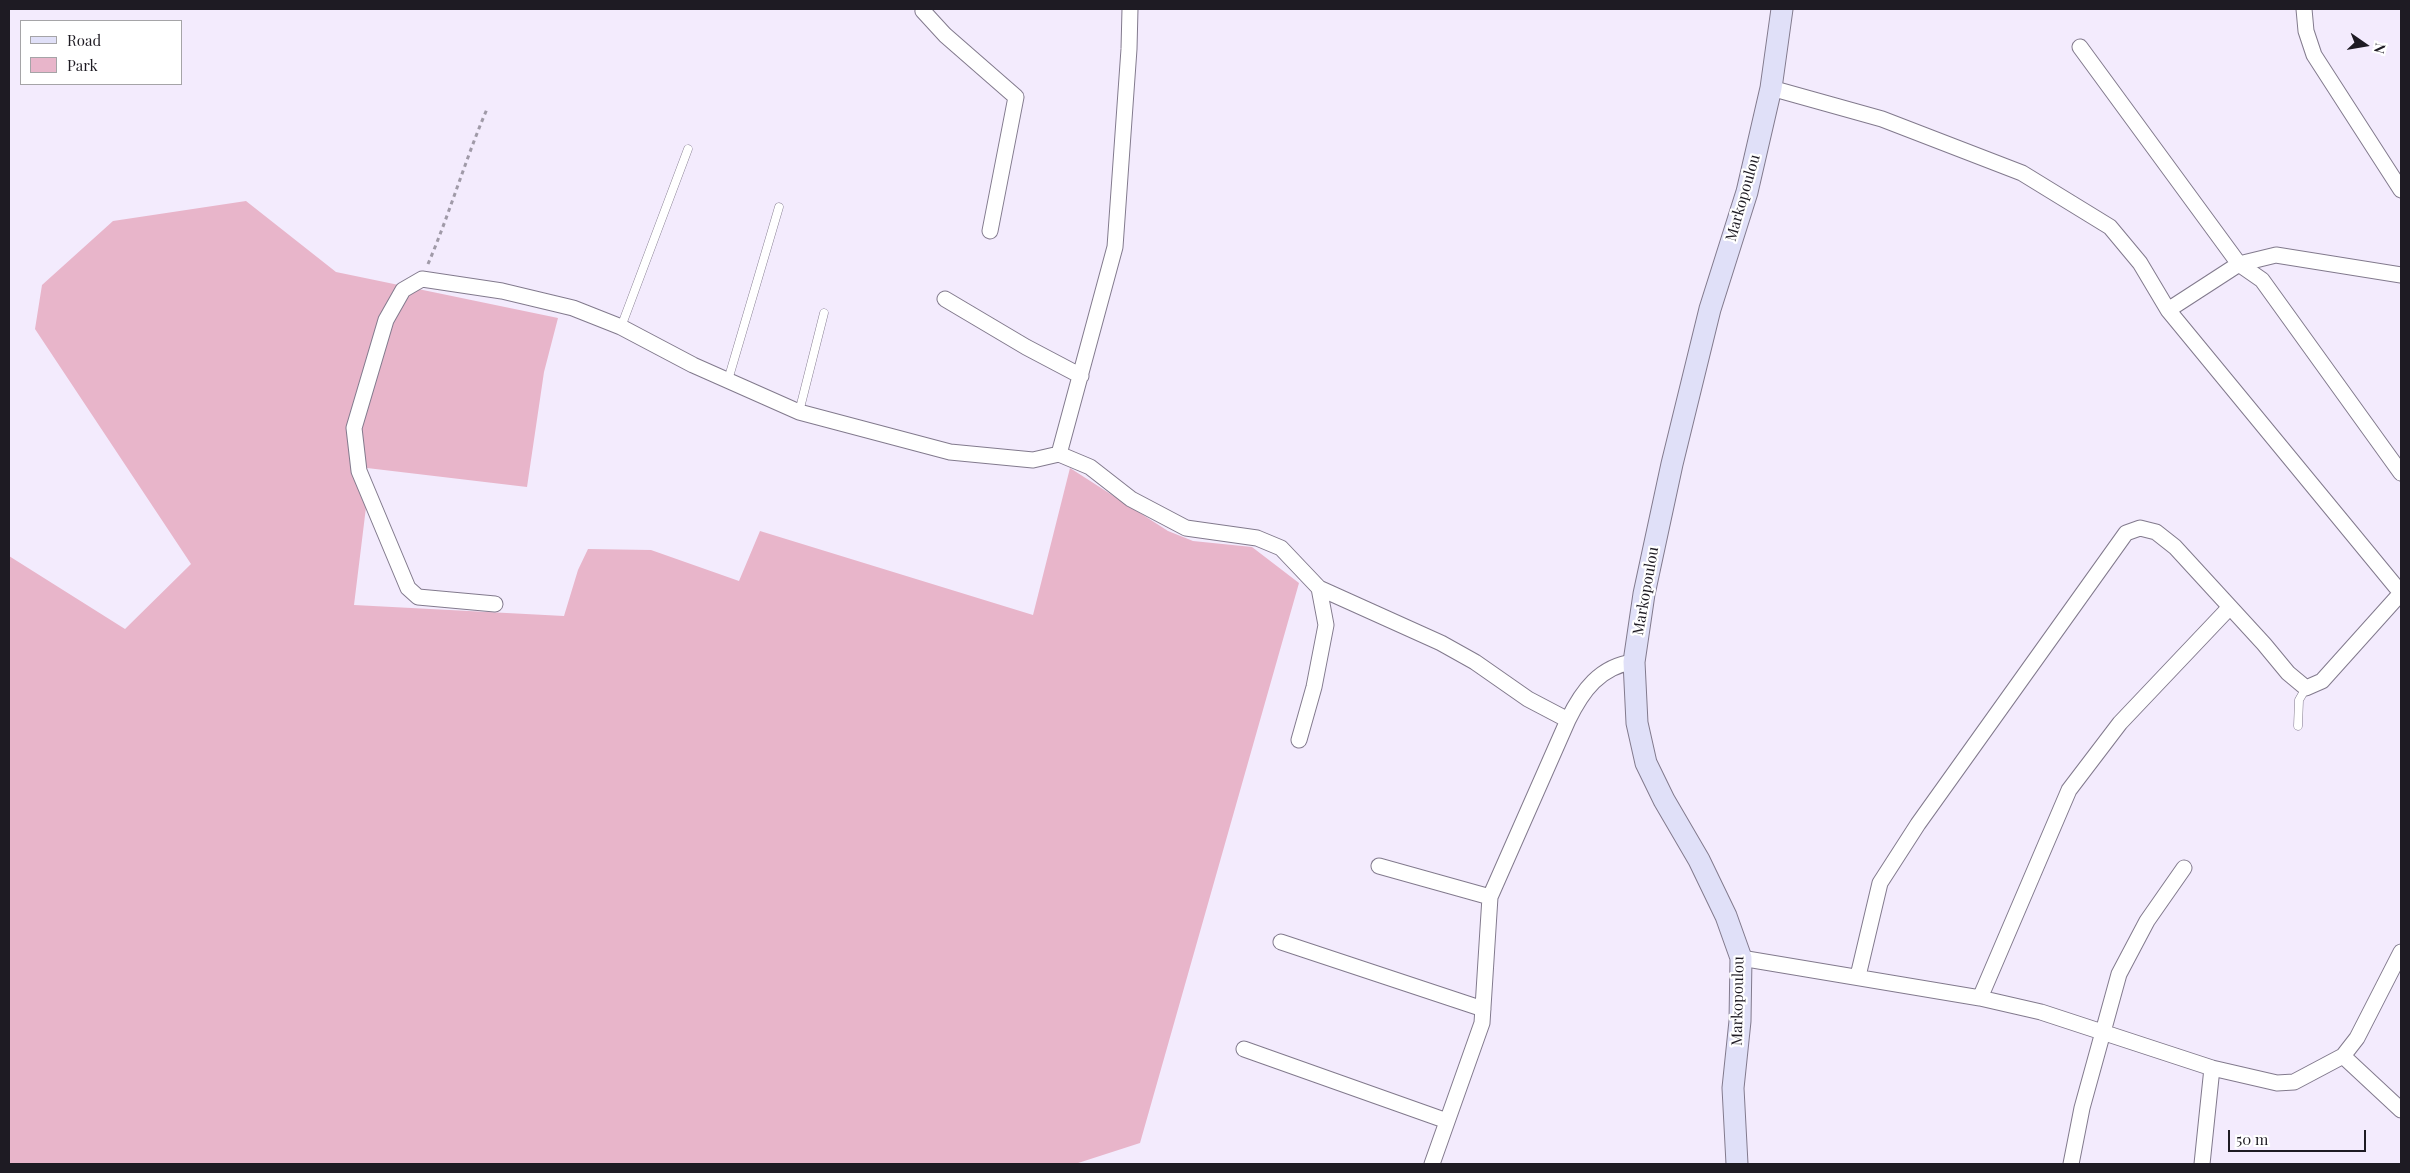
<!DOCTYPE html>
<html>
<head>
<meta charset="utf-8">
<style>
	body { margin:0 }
	#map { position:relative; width:2410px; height:1173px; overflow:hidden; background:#f3ebfd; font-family:"Playfair Display",serif }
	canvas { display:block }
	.frame { position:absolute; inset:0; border:10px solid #1e1b23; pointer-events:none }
	.legend { position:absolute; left:20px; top:20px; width:162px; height:65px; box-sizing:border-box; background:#fff; border:1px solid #a5a4a7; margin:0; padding:6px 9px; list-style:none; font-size:15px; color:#1e1b23 }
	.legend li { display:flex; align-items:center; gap:10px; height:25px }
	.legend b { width:25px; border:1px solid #a5a4a7 }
	.north { position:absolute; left:2340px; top:20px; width:50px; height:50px; -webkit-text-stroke:4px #fff; paint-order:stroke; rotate:103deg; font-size:14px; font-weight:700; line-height:20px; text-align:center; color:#1e1b23 }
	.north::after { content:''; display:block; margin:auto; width:18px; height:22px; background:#1e1b23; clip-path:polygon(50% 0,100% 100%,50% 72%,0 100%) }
	.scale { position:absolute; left:2228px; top:1130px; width:138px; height:22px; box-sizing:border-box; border:2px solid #1e1b23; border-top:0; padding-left:6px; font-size:15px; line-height:18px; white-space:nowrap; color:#1e1b23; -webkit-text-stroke:4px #fff; paint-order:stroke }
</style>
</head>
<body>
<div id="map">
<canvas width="2410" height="1173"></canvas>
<div class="frame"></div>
<ul class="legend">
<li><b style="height:6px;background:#e0e0f8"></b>Road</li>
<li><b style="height:14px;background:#e8b5ca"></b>Park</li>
</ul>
<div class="north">N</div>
<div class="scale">50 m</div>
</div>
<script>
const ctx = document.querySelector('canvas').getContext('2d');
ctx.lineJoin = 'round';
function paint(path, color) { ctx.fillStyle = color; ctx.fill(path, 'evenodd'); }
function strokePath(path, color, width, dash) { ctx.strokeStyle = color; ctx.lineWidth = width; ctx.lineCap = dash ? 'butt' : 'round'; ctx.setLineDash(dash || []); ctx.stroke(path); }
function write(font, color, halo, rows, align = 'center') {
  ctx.font = font + ' "Playfair Display",serif'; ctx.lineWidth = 4.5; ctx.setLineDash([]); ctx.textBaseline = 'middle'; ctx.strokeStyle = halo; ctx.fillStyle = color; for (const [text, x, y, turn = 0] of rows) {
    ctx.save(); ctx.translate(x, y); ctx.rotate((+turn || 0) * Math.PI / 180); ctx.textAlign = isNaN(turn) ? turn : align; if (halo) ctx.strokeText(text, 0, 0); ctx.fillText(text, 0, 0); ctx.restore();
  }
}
paint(new Path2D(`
	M246,201L336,272L558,318L544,372L527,487L367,468L368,491L354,605L564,616L578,570L588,549L651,550L739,581L760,531L1033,615L1070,468L1168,531L1193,541L1252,547L1299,583L1140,1143L1075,1164H9V556L125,629L191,564L35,329L42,285L113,221Z`), '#e8b5ca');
const lane = new Path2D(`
	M621,327L688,149
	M728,380L779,207
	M799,412L824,313
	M2298,726L2299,700L2306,688`);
const street = new Path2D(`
	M924,9L923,11L945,35L1016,97L990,231
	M2304,9L2306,31L2314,55L2401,190
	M2080,47L2239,264L2262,280L2401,473
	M1771,88L1882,119L2022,173L2110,227L2140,263L2168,310L2401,593
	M945,299L1026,347L1081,376
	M2168,310L2239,264L2276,255L2401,275
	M1059,454L1090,467L1131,499L1186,528L1257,538L1281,548L1319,588L1441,643L1475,662L1528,699L1568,720C1582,691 1600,666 1634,662
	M495,604L418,597L408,588L359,471L354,428L386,320L403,290L422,279L502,291L573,308L621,327L693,365L799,412L950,452L1033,460L1059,454L1115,247L1129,49L1130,9
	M1299,740L1314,687L1326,625L1319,588
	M1379,866L1490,897
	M1281,942L1483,1009
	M1741,958L1980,998L2041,1012L2212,1068L2277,1083L2294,1082L2343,1056L2401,1110
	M1858,976L1880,883L1918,824L2126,533L2140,528L2156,532L2175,547L2264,644L2288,673L2306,688L2322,681L2401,593
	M1980,998L2069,790L2120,723L2230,607
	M1244,1049L1447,1121
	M2343,1056L2357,1038L2401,952
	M1432,1164L1482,1023L1490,897L1568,720
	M2071,1164L2082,1108L2119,974L2147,921L2184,868
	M2202,1164L2212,1068`);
const secondary = new Path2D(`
	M1737,1164L1733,1088L1740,1021L1741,958L1726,916L1699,860L1664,800L1646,763L1637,723L1634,662L1644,594L1672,464L1710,309L1747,192L1771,88L1782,9`);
strokePath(lane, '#827a8d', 9);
strokePath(street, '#827a8d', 17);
strokePath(secondary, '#827a8d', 23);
strokePath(new Path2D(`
	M428,264C450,213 465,160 487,109`), '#a09aa8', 3, [4, 4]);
strokePath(lane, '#fff', 8);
strokePath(street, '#fff', 15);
strokePath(secondary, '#e0e0f8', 21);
write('15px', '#1e1b23', '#fff', [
	["Markopoulou",1743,198,-74],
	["Markopoulou",1646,591,-80],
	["Markopoulou",1738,1001,-89]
]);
</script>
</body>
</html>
